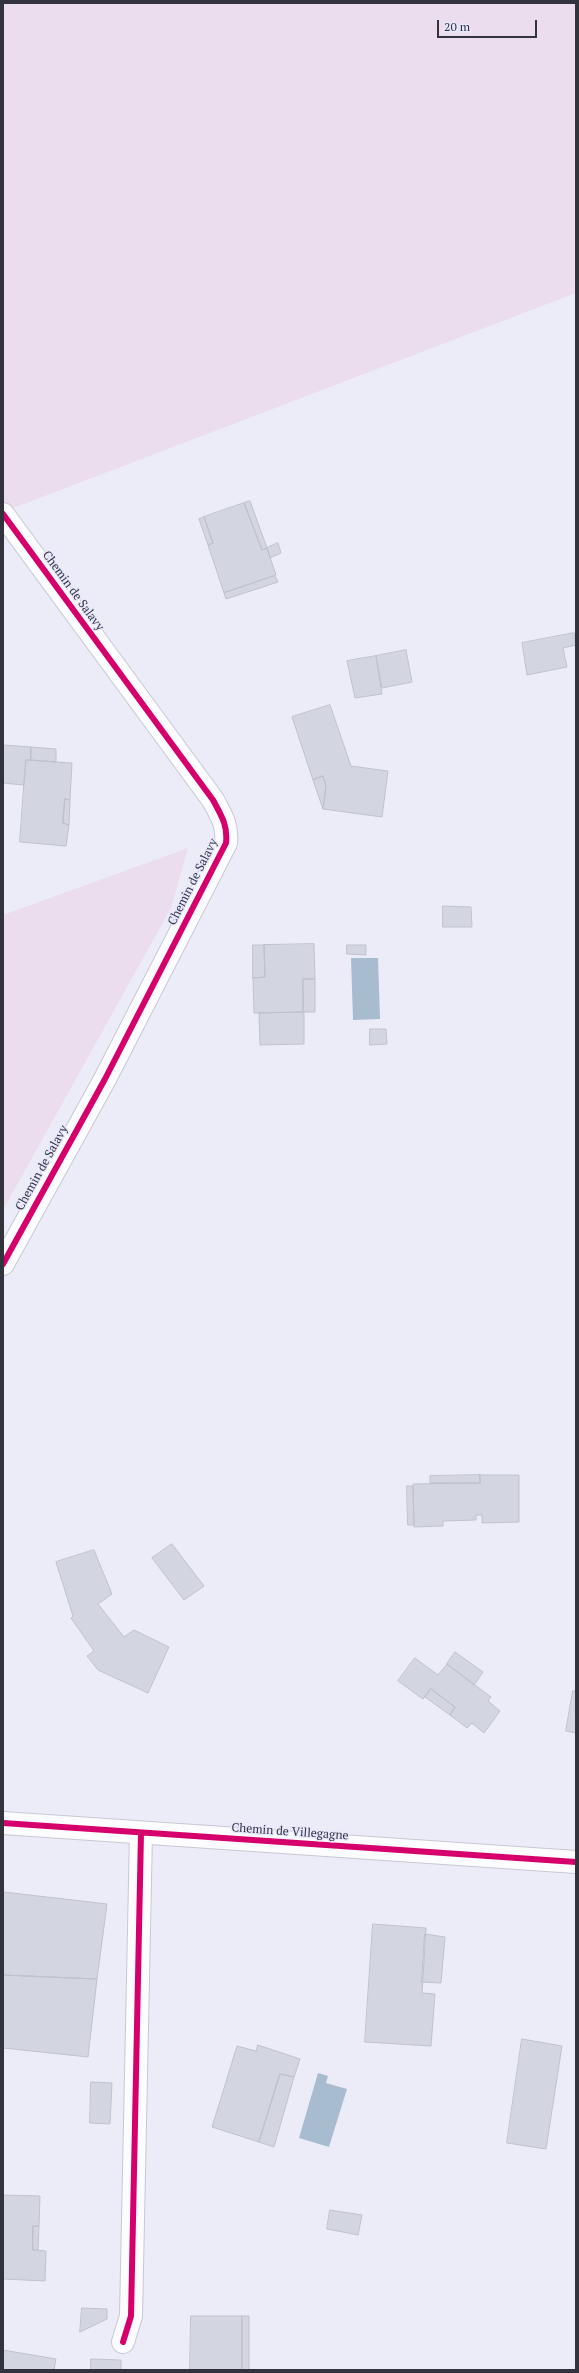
<!DOCTYPE html>
<html>
<head>
<meta charset="utf-8">
<style>
	body { margin:0 }
	#map { position:relative; width:579px; height:2373px; overflow:hidden; background:#ececf8; font-family:"PT Serif",serif }
	canvas { display:block }
	.frame { position:absolute; inset:0; border:4px solid #33333e; pointer-events:none }
	.scale { position:absolute; left:437px; top:20px; width:100px; height:18px; box-sizing:border-box; border:2px solid #33333e; border-top:0; padding-left:5px; font-size:12px; line-height:14px; white-space:nowrap; color:#33333e; -webkit-text-stroke:3px #e7e7fd; paint-order:stroke }
</style>
</head>
<body>
<div id="map">
<canvas width="579" height="2373"></canvas>
<div class="frame"></div>
<div class="scale">20 m</div>
</div>
<script>
const ctx = document.querySelector('canvas').getContext('2d');
ctx.lineJoin = 'round';
function paint(path, color) { ctx.fillStyle = color; ctx.fill(path, 'evenodd'); }
function strokePath(path, color, width, dash) { ctx.strokeStyle = color; ctx.lineWidth = width; ctx.lineCap = dash ? 'butt' : 'round'; ctx.setLineDash(dash || []); ctx.stroke(path); }
function write(font, color, halo, rows, align = 'center') {
  ctx.font = font + ' "PT Serif",serif'; ctx.lineWidth = 3; ctx.setLineDash([]); ctx.textBaseline = 'middle'; ctx.strokeStyle = halo; ctx.fillStyle = color; for (const [text, x, y, turn = 0] of rows) {
    ctx.save(); ctx.translate(x, y); ctx.rotate((+turn || 0) * Math.PI / 180); ctx.textAlign = isNaN(turn) ? turn : align; if (halo) ctx.strokeText(text, 0, 0); ctx.fillText(text, 0, 0); ctx.restore();
  }
}
paint(new Path2D(`
	M3,3H576V293L3,512Z
	M188,848L171,908L3,1210V915Z`), '#ebdcee');
paint(new Path2D(`
	M351,958H378L380,1019L353,1020Z
	M318,2073L328,2076L326,2083L347,2089L329,2147L299,2138Z`), '#a7bccf');
const building = new Path2D(`
	M250,501L267,548L262,550L244,503Z
	M244,503L262,550L267,548L276,575L224,593L208,545L213,543L204,517Z
	M204,517L213,543L208,545L199,519Z
	M278,543L281,553L270,558L267,548Z
	M275,576L278,582L226,599L224,593Z
	M574,633L576,645L563,648L567,667L527,675L522,643Z
	M406,650L412,682L382,688L376,656Z
	M376,656L382,694L355,698L347,661Z
	M330,705L351,766L388,771L382,817L323,809L326,786L323,776L313,780L292,717Z
	M3,745L31,747V760H26L24,785L3,783Z
	M31,747L56,749V762L31,760Z
	M26,760L72,763L70,800L65,799L63,823L69,825L66,846L20,842Z
	M323,776L326,786L323,809L313,780Z
	M65,799L70,800L69,825L63,823Z
	M443,906L471,907L472,927H443Z
	M314,944L315,979H303V1012L254,1013L253,978L265,977L264,945Z
	M253,945H264L265,977L253,978Z
	M347,945H366V955L347,954Z
	M303,979H315V1012H304V1044L260,1045L259,1013L303,1012Z
	M370,1029H386L387,1044L370,1045Z
	M480,1475H519V1522L482,1523V1515H476V1520L443,1521V1526L414,1527L413,1484L480,1483Z
	M480,1475V1483H430V1476Z
	M407,1486H413L414,1525H408Z
	M172,1544L204,1586L184,1600L152,1558Z
	M94,1550L112,1594L98,1604L124,1637L134,1630L169,1647L148,1693L98,1670L87,1656L94,1651L71,1618L73,1616L56,1562Z
	M455,1652L483,1672L474,1685L447,1664Z
	M415,1658L438,1675L447,1664L491,1697L488,1701L500,1711L484,1733L472,1723L467,1728L450,1715L455,1707L431,1689L423,1699L398,1681Z
	M431,1689L455,1707L450,1715L425,1697Z
	M573,1691H576V1733L566,1731Z
	M4,1892L107,1904L97,1979L3,1975Z
	M373,1924L426,1928L422,1993L435,1994L431,2046L365,2042Z
	M425,1934L445,1937L441,1983L422,1982Z
	M3,1975L97,1979L88,2057L3,2048Z
	M522,2039L562,2046L546,2149L507,2143Z
	M258,2045L300,2059L294,2077L280,2074L259,2142L212,2127L237,2046L256,2051Z
	M280,2074L294,2077L274,2147L259,2142Z
	M91,2082L112,2083L110,2124L90,2123Z
	M3,2195L40,2196L39,2226H33V2250L46,2251L45,2281L3,2279Z
	M330,2210L362,2215L358,2235L327,2229Z
	M33,2226H39L38,2250H33Z
	M82,2308L107,2309V2319L80,2332Z
	M191,2316H242V2370H190Z
	M242,2316H249V2370H242Z
	M3,2350L56,2359L54,2370H3Z
	M91,2359L121,2360V2370H91Z`);
paint(building, '#d3d6e0');
strokePath(building, '#bfc2cb', 1);
const minor = new Path2D(`
	M3,514L213,800C221,815 228,825 226,843L105,1079L3,1264
	M3,1823L576,1862
	M123,2342L131,2316L141,1833`);
strokePath(minor, '#c8c8d3', 24);
strokePath(minor, '#fcfcfe', 22);
strokePath(new Path2D(`
	M3,514L213,800C221,815 228,825 226,843L105,1079L3,1264
	M3,1823L576,1862
	M123,2342L131,2316L141,1833`), '#d6006c', 6);
write('12px', '#33333e', '#e7e7fd', [
	["Chemin de Salavy",73,591,54],
	["Chemin de Salavy",193,882,-63],
	["Chemin de Salavy",42,1168,-61],
	["Chemin de Villegagne",290,1832,4]
]);
</script>
</body>
</html>
